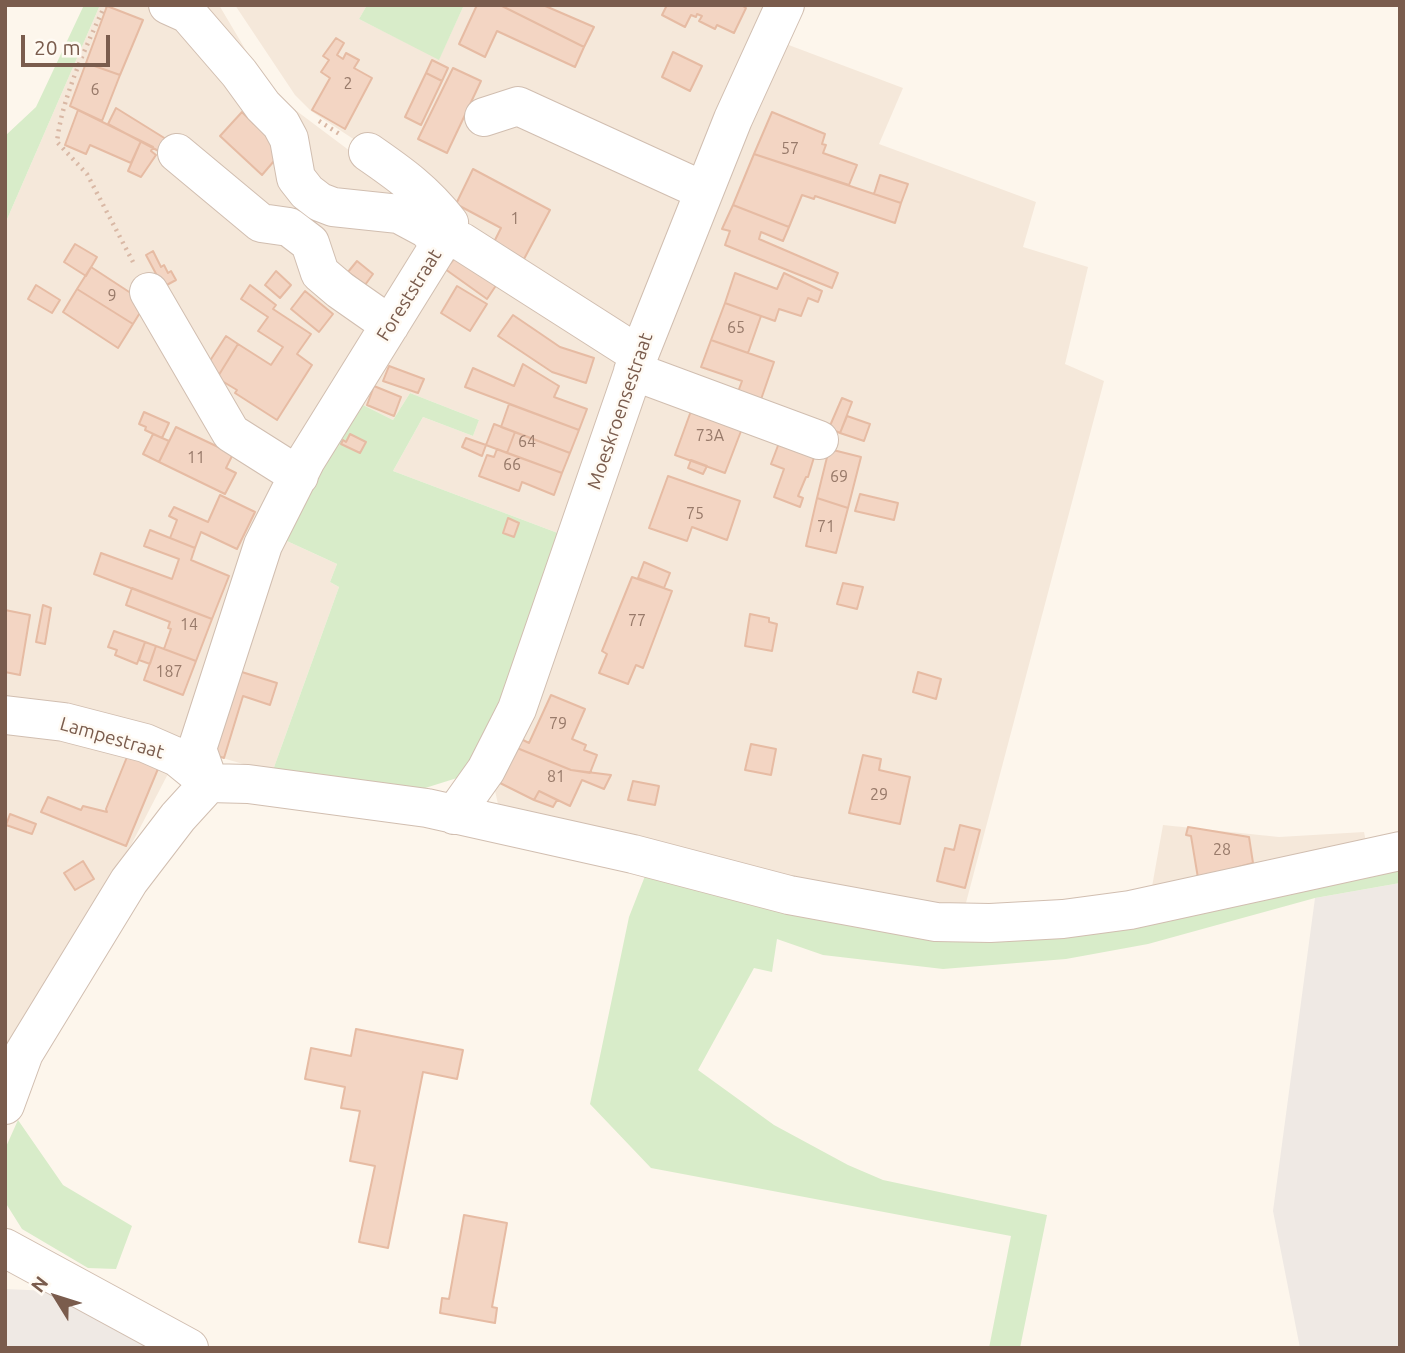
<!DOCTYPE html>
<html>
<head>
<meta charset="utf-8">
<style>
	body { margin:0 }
	#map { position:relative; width:1405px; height:1353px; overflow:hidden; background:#fdf6ec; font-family:Ubuntu,sans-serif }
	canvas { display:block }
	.frame { position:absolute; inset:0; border:7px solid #7a5c4d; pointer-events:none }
	.north { position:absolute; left:21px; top:1262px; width:70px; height:70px; -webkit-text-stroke:5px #fffaf3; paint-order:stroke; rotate:308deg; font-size:19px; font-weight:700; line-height:28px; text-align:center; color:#7a5c4d }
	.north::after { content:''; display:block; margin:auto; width:24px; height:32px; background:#7a5c4d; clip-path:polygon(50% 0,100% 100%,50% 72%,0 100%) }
	.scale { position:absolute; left:21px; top:35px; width:89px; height:32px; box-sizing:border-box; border:4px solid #7a5c4d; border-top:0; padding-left:9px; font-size:21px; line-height:24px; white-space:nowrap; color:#7a5c4d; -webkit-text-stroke:5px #fffaf3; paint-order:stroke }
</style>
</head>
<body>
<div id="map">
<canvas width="1405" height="1353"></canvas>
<div class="frame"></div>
<div class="north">N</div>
<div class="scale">20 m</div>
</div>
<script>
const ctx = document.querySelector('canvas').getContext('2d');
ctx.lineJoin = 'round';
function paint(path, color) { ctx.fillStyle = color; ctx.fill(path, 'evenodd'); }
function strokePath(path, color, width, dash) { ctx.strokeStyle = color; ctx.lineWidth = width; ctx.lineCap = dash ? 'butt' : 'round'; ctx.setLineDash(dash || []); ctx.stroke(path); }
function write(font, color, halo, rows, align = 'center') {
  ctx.font = font + ' Ubuntu,sans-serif'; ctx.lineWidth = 5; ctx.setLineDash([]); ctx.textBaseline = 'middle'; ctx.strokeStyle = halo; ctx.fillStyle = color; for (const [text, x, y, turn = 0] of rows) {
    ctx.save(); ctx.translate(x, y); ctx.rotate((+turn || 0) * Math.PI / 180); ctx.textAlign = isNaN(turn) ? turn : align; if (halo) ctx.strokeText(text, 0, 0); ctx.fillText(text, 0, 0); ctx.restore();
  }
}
paint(new Path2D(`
	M100,5H219L270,91L406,193L439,228L183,738H160L5,702V224Z
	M235,5H367L359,19L439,59L464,5H767L629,333L454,231L370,150L311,111L295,95Z
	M786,44L903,88L879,144L1036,202L1023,247L1088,267L1065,364L1104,381L963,914L833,891L498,804L493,782L703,231Z
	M451,253L617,358L563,535L393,471L423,417L473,436L479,420L410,393L393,420L353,400Z
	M276,536L337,564L330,582L339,587L273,770L243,764L202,752Z
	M5,724L171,768L114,878L5,1054Z
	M1163,825L1279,837L1364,832L1367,847L1150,898Z`), '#f5e8da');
paint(new Path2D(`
	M1400,883V1348H1300L1273,1211L1315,898Z
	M5,1289L50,1291L153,1348H5Z`), '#efe9e4');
paint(new Path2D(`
	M84,5H100L5,224V136L36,107Z
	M367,5H464L439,60L359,19Z
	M410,393L479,420L473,436L423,417L393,471L563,535L486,735L469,765L457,778L422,789L273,770L339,587L330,582L337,564L276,536L353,400L393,420Z
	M1400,858V883L1315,898L1148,944L1066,959L943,969L823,955L777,939L772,972L754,968L698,1070L774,1125L848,1165L883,1180L1047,1215L1020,1348H989L1011,1236L651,1168L590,1104L629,917L645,876L932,928Z
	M18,1120L63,1185L132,1226L116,1269L88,1268L22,1229L5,1202V1149Z`), '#d8ecc9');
const building = new Path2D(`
	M477,5H500L584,47L575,67L497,31L485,57L459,44Z
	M500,5H543L594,27L584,47Z
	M667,5H741L746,8L734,33L717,25L715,29L699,21L702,16L697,14L696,17L691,15L685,27L662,15Z
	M107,6L143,20L120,75L86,63Z
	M336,38L344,43L337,55L343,59L346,53L359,60L354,68L372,78L345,129L312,110L330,78L321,72L329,60L323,56Z
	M673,52L702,66L690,91L662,77Z
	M432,60L448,68L442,81L426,73Z
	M86,63L120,75L102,121L70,106Z
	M453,68L481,81L447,153L418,139Z
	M426,73L442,81L421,125L405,117Z
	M116,108L174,144L166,155L108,124Z
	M78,110L141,141L131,163L90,145L86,154L65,145Z
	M242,112L254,124L286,147L262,175L220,136Z
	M772,112L825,134L822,144L826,145L823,153L857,165L849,185L754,154Z
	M141,141L153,147L151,151L156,155L141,177L128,171Z
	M754,154L901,203L895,223L815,196L814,199L802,195L789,227L733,205Z
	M473,169L550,210L524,259L494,242L501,228L456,204Z
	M880,175L908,184L901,203L874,194Z
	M733,205L789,227L783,241L761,232L759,239L838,273L832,288L725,245L730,231L722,229Z
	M75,244L97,257L86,276L64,262Z
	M153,251L161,267L164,265L168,273L171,271L176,280L163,287L146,255Z
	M456,257L497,284L487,299L445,269Z
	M357,261L373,274L365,285L348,272Z
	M91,267L146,303L133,324L77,289Z
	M276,271L291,285L280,298L265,285Z
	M735,273L777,289L784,273L822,291L818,302L808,298L801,316L779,309L775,321L725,303Z
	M36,285L60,300L52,313L28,299Z
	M250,285L276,305L273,309L311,334L297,354L312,365L277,420L235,393L237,390L217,378L238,344L271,365L283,347L258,331L268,317L241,299Z
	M457,286L487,304L470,331L441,313Z
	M77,289L133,324L118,348L63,312Z
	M305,291L333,314L319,332L291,309Z
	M725,303L761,316L748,353L711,340Z
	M513,315L560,347L594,358L586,383L552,372L498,336Z
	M226,336L238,344L217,378L204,370Z
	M711,340L774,362L758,408L735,400L742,381L701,367Z
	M523,364L559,386L554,397L587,409L579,430L465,387L473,368L514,386Z
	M389,366L424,379L418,393L383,381Z
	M374,386L401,397L394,416L367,405Z
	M842,398L852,402L840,433L829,428Z
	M695,400L746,418L725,473L675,455Z
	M509,404L579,430L570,453L501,427Z
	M144,412L169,423L162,438L145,430L146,427L139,424Z
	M847,416L870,424L864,441L840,433Z
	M494,424L515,432L507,453L486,445Z
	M176,427L233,454L226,468L236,473L225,494L159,462Z
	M515,432L570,453L562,473L507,453Z
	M153,434L169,441L159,462L143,454Z
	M350,434L366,442L360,453L341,444L343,440L346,442Z
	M782,435L815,454L808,477H806L798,496L803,498L800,507L774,497L784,469L771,464Z
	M466,438L486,445L482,456L462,447Z
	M497,449L562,473L554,495L522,482L519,491L479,476L487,455L494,457Z
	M829,449L861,457L848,508L817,498Z
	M691,460L707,466L703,474L688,468Z
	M668,476L740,501L727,540L692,527L687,541L649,528Z
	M860,494L898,503L894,520L855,511Z
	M220,495L255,512L237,549L201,532L195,548L170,538L177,520L169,516L174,507L208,522Z
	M817,498L848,508L836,553L806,546Z
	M508,518L519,523L514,537L503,533Z
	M150,530L195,548L191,560L229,576L212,619L94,574L101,553L172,579L179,559L144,546Z
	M644,562L670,573L664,588L638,578Z
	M632,577L672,591L643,668L636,665L628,684L599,673L607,654L602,651Z
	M843,583L863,587L857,609L837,604Z
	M132,588L212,619L196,661L164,649L171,629L168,628L170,622L126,605Z
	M43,605L51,608L45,644L36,642Z
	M5,610L30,615L20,675L5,672Z
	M750,614L769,618V622L777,624L772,651L745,646Z
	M114,631L145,642L137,664L115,655L117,650L108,647Z
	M145,642L156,646L150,664L139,660Z
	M156,646L196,661L183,695L144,680Z
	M229,668L277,683L270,705L243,696L224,758L202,751Z
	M918,672L941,679L936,699L913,692Z
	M551,695L585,709L572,739L586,745L584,750L597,755L590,773L571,770L517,748L521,739L529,743Z
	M751,744L776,749L771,775L745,770Z
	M517,748L571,770L611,775L604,789L582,780L570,806L539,791L534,800L500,783Z
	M129,752L160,764L126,846L41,812L48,797L81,810L83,806L107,812L106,809Z
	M863,755L881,759L879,770L910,777L900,824L849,813Z
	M633,781L659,786L655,805L628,800Z
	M539,791L557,800L553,807L534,800Z
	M10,814L36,824L32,834L6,825Z
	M960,825L980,830L965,888L937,881L945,848L954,850Z
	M1188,827L1249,837L1253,863L1198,878L1191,836L1186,835Z
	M83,861L94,879L75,890L64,873Z
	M356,1029L463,1050L457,1079L423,1072L388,1248L359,1242L375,1166L350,1161L360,1111L341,1108L345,1087L305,1079L311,1048L351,1056Z
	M464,1215L507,1223L492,1307L497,1308L495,1323L440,1313L442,1298L449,1299Z`);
paint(building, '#f3d5c3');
strokePath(building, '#e6bba3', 2);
const minor = new Path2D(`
	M168,5L188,14L239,73L263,106L281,124L289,139L296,178L307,192L320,202L333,207L399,214L427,229L440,244
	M484,117L518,106L704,191
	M368,152C400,174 425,192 449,223L445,236
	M177,153L261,223L289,227L310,243L320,273L340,290L390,325
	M149,292L231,433L299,476
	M633,371L819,440
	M5,715L64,722L145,743L177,757L209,783
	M209,783L197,749L263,545L306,460L445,236L462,242L639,355
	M454,815L486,770L517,709L639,355L733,119L785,5
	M5,1105L24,1053L129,881L178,817L209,783L248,784L427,808L633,854L789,895L936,922L990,923L1063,919L1130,910L1400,851
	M5,1248L189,1348`);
strokePath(minor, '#d1beb0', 40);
strokePath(new Path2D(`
	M105,5C86,47 62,97 57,142L87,174L133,262
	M319,121L341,135`), '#d9b8a5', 4.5, [2, 5]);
strokePath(minor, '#fff', 38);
write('16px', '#987a6a', null, [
	["2",348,84],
	["6",95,90],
	["57",790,149],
	["1",515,219],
	["9",112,296],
	["65",736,328],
	["73A",710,436],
	["64",527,442],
	["11",196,458],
	["66",512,465],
	["69",839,477],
	["75",695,514],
	["71",826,527],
	["77",637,621],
	["14",189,625],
	["187",169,672],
	["79",558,724],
	["81",556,777],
	["29",879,795],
	["28",1222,850]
]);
write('19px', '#7a5c4d', '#fffaf3', [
	["Foreststraat",409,295,-58],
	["Moeskroensestraat",620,411,-71],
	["Lampestraat",112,738,16]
]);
</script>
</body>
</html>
